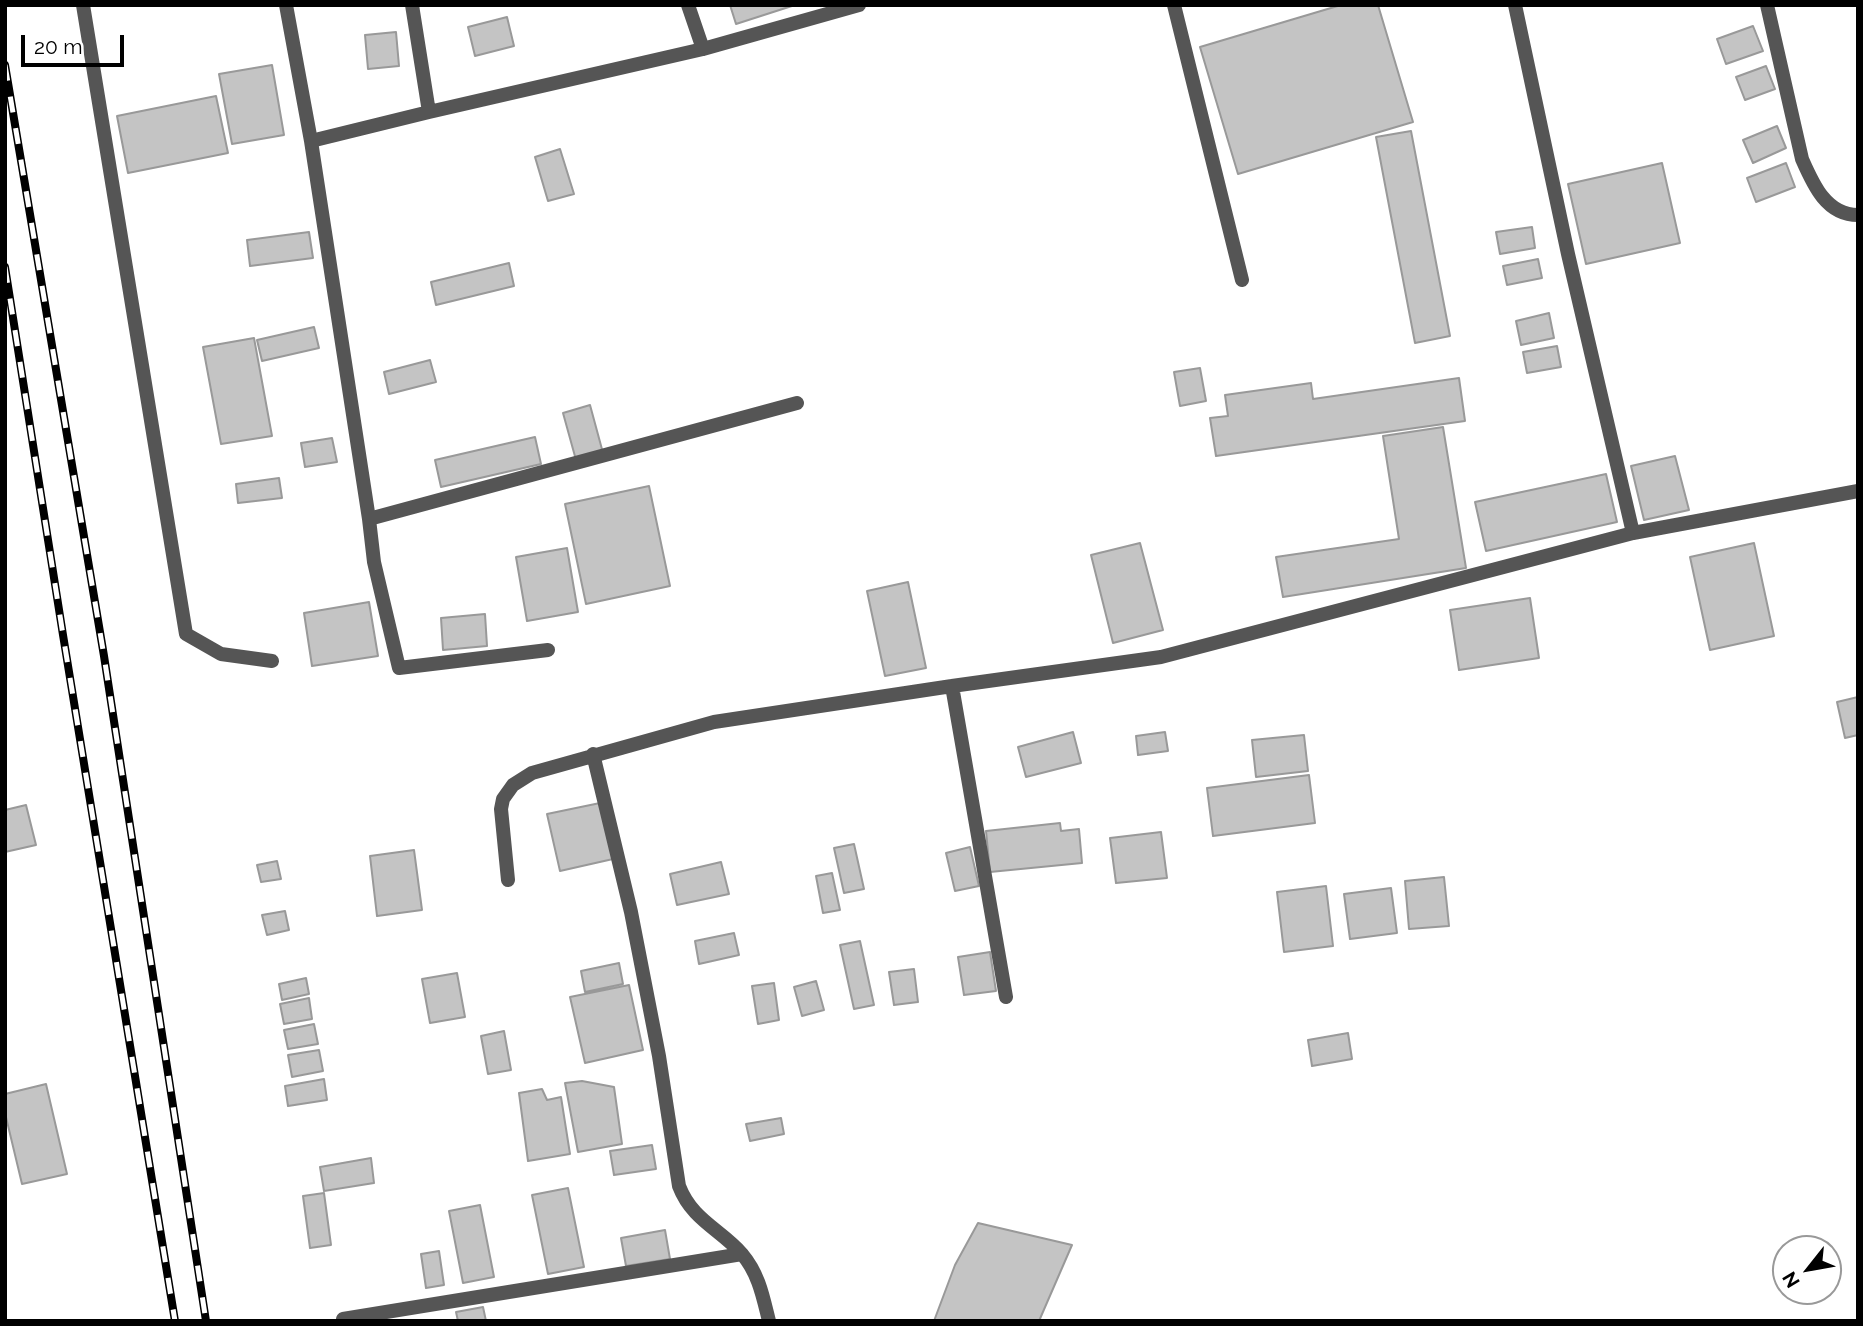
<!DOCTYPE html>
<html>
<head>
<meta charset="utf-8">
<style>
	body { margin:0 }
	#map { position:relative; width:1863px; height:1326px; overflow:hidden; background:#fff; font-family:Raleway,sans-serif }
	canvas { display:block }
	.frame { position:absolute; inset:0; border:7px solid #000; pointer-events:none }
	.north { position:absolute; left:1772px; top:1235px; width:70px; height:70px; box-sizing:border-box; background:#fff; border:2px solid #999; border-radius:50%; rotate:239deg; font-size:19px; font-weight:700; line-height:28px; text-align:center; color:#000 }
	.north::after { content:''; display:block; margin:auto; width:24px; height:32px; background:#000; clip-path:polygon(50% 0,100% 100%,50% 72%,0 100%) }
	.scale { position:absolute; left:21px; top:35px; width:103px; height:32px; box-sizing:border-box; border:4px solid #000; border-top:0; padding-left:9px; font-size:21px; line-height:24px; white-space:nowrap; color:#000; -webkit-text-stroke:5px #fff; paint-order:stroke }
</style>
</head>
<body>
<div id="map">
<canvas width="1863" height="1326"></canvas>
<div class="frame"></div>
<div class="north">N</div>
<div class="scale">20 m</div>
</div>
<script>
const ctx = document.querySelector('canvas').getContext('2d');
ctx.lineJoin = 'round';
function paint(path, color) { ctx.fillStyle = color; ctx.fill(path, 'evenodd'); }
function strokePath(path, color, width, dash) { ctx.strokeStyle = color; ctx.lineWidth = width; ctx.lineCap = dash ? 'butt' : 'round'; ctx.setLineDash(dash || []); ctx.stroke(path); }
const building = new Path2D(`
	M730,5H795L736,24Z
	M1341,5H1378L1413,122L1238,174L1200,47Z
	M507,17L514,46L475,56L468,27Z
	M1753,26L1763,51L1726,64L1717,39Z
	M396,32L399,66L368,69L365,35Z
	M272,65L284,135L232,144L219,74Z
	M1766,66L1775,89L1745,100L1736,77Z
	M216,96L228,153L128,173L117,116Z
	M1777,126L1786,148L1753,163L1743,140Z
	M1411,131L1450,336L1415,343L1376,137Z
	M560,149L574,194L548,201L535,157Z
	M1662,163L1680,243L1586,264L1568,184Z
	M1786,163L1795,187L1756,202L1747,178Z
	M1532,227L1535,248L1500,254L1496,232Z
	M309,232L313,258L250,266L247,240Z
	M1538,259L1542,278L1507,285L1503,266Z
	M509,263L514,286L436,305L431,282Z
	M1549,313L1554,338L1521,345L1516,321Z
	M314,327L319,348L262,361L257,340Z
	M254,338L272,436L221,444L203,347Z
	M1557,346L1561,367L1527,373L1523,352Z
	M430,360L436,382L389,394L384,372Z
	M1200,368L1206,401L1180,406L1174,372Z
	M1459,378L1465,421L1216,456L1210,418L1228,416L1225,395L1311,383L1313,399Z
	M590,405L603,453L576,460L563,413Z
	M1443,427L1466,568L1283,597L1276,557L1399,539L1383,436Z
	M535,437L541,464L441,487L435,460Z
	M332,438L337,462L305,467L301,443Z
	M1675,456L1689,510L1644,520L1631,466Z
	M1606,474L1617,522L1486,551L1475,502Z
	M279,478L282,498L238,503L236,484Z
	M649,486L670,586L586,604L565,504Z
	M1140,543L1163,630L1113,643L1091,555Z
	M1754,543L1774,636L1710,650L1690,557Z
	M567,548L578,612L527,621L516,557Z
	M908,582L926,668L885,676L867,591Z
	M1530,598L1539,658L1459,670L1450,610Z
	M369,602L378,656L312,666L304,613Z
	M485,614L487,646L443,650L441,618Z
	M1858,697V735L1845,738L1837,702Z
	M1073,732L1081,763L1026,777L1018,747Z
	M1165,732L1168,751L1138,755L1136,736Z
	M1304,735L1308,771L1256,777L1252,740Z
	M1309,775L1315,823L1213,836L1207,788Z
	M600,803L613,859L560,871L547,814Z
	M26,805L36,845L5,852V810Z
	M1060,823L1061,831L1079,829L1082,863L990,872L986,831Z
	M1161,832L1167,878L1116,883L1110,838Z
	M854,844L864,889L844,893L834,848Z
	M970,847L979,886L955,891L946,853Z
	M414,850L422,910L377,916L370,856Z
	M277,861L281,879L261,882L257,865Z
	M721,862L729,894L677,905L670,874Z
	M832,873L840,910L823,913L816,876Z
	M1444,877L1449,926L1409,929L1405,881Z
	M1326,886L1333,946L1284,952L1277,892Z
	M1391,888L1397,933L1350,939L1344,894Z
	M285,911L289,930L267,935L262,915Z
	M734,933L739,955L699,964L695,941Z
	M860,941L874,1005L854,1009L840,945Z
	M990,952L996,991L964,995L958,957Z
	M619,963L623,984L585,992L581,971Z
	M914,969L918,1002L894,1005L889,972Z
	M457,973L465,1017L430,1023L422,979Z
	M306,978L309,994L282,1000L279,984Z
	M816,981L824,1010L802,1016L794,987Z
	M774,983L779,1020L758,1024L752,986Z
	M629,985L643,1050L585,1063L570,997Z
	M309,998L312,1019L284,1024L280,1004Z
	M314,1024L318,1044L288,1049L284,1030Z
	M504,1031L511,1070L488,1074L481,1036Z
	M1348,1033L1352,1059L1312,1066L1308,1040Z
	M319,1050L323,1071L292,1077L288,1055Z
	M324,1079L327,1100L288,1106L285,1086Z
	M582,1081L614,1087L622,1144L578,1152L565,1083Z
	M46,1084L67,1174L22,1184L5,1113V1094Z
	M542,1089L547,1100L561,1097L570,1154L528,1161L519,1093Z
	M781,1118L784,1134L750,1141L746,1124Z
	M652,1145L656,1169L614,1175L610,1151Z
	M371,1158L374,1183L324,1191L320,1167Z
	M568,1188L584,1267L548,1274L532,1195Z
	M324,1193L331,1245L310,1248L303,1196Z
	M480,1205L494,1277L463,1283L449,1211Z
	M978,1223L1072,1245L1039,1321H934L955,1265Z
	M665,1230L670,1259L626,1266L621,1238Z
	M439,1251L444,1285L426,1288L421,1254Z
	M483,1307L486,1321H458L456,1312Z`);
paint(building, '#c4c4c4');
strokePath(building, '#999', 2);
strokePath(new Path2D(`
	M83,5L186,634L221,654L272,661
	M286,5L311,141L369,519L374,562L399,668L548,650
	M412,5L429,112
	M688,5L703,49
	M1174,5L1242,280
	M1515,5L1568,254L1633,533
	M1767,5L1802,159C1813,184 1826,215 1858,215
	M311,141L429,112L703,49L859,5
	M369,519L797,403
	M952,686L1006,997
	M593,754L631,912L659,1056L679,1186C692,1220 720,1229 742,1254C759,1274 763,1297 769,1321
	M508,880L501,809L503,799L513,785L532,773L714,722L952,686L1161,657L1633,533L1858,491
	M343,1319L742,1254`), '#555', 14);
const rail = new Path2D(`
	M5,65L104,656L206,1321
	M5,267L63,635L175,1321`);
strokePath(rail, '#000', 8);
strokePath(rail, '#fff', 5, [16]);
</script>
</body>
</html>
